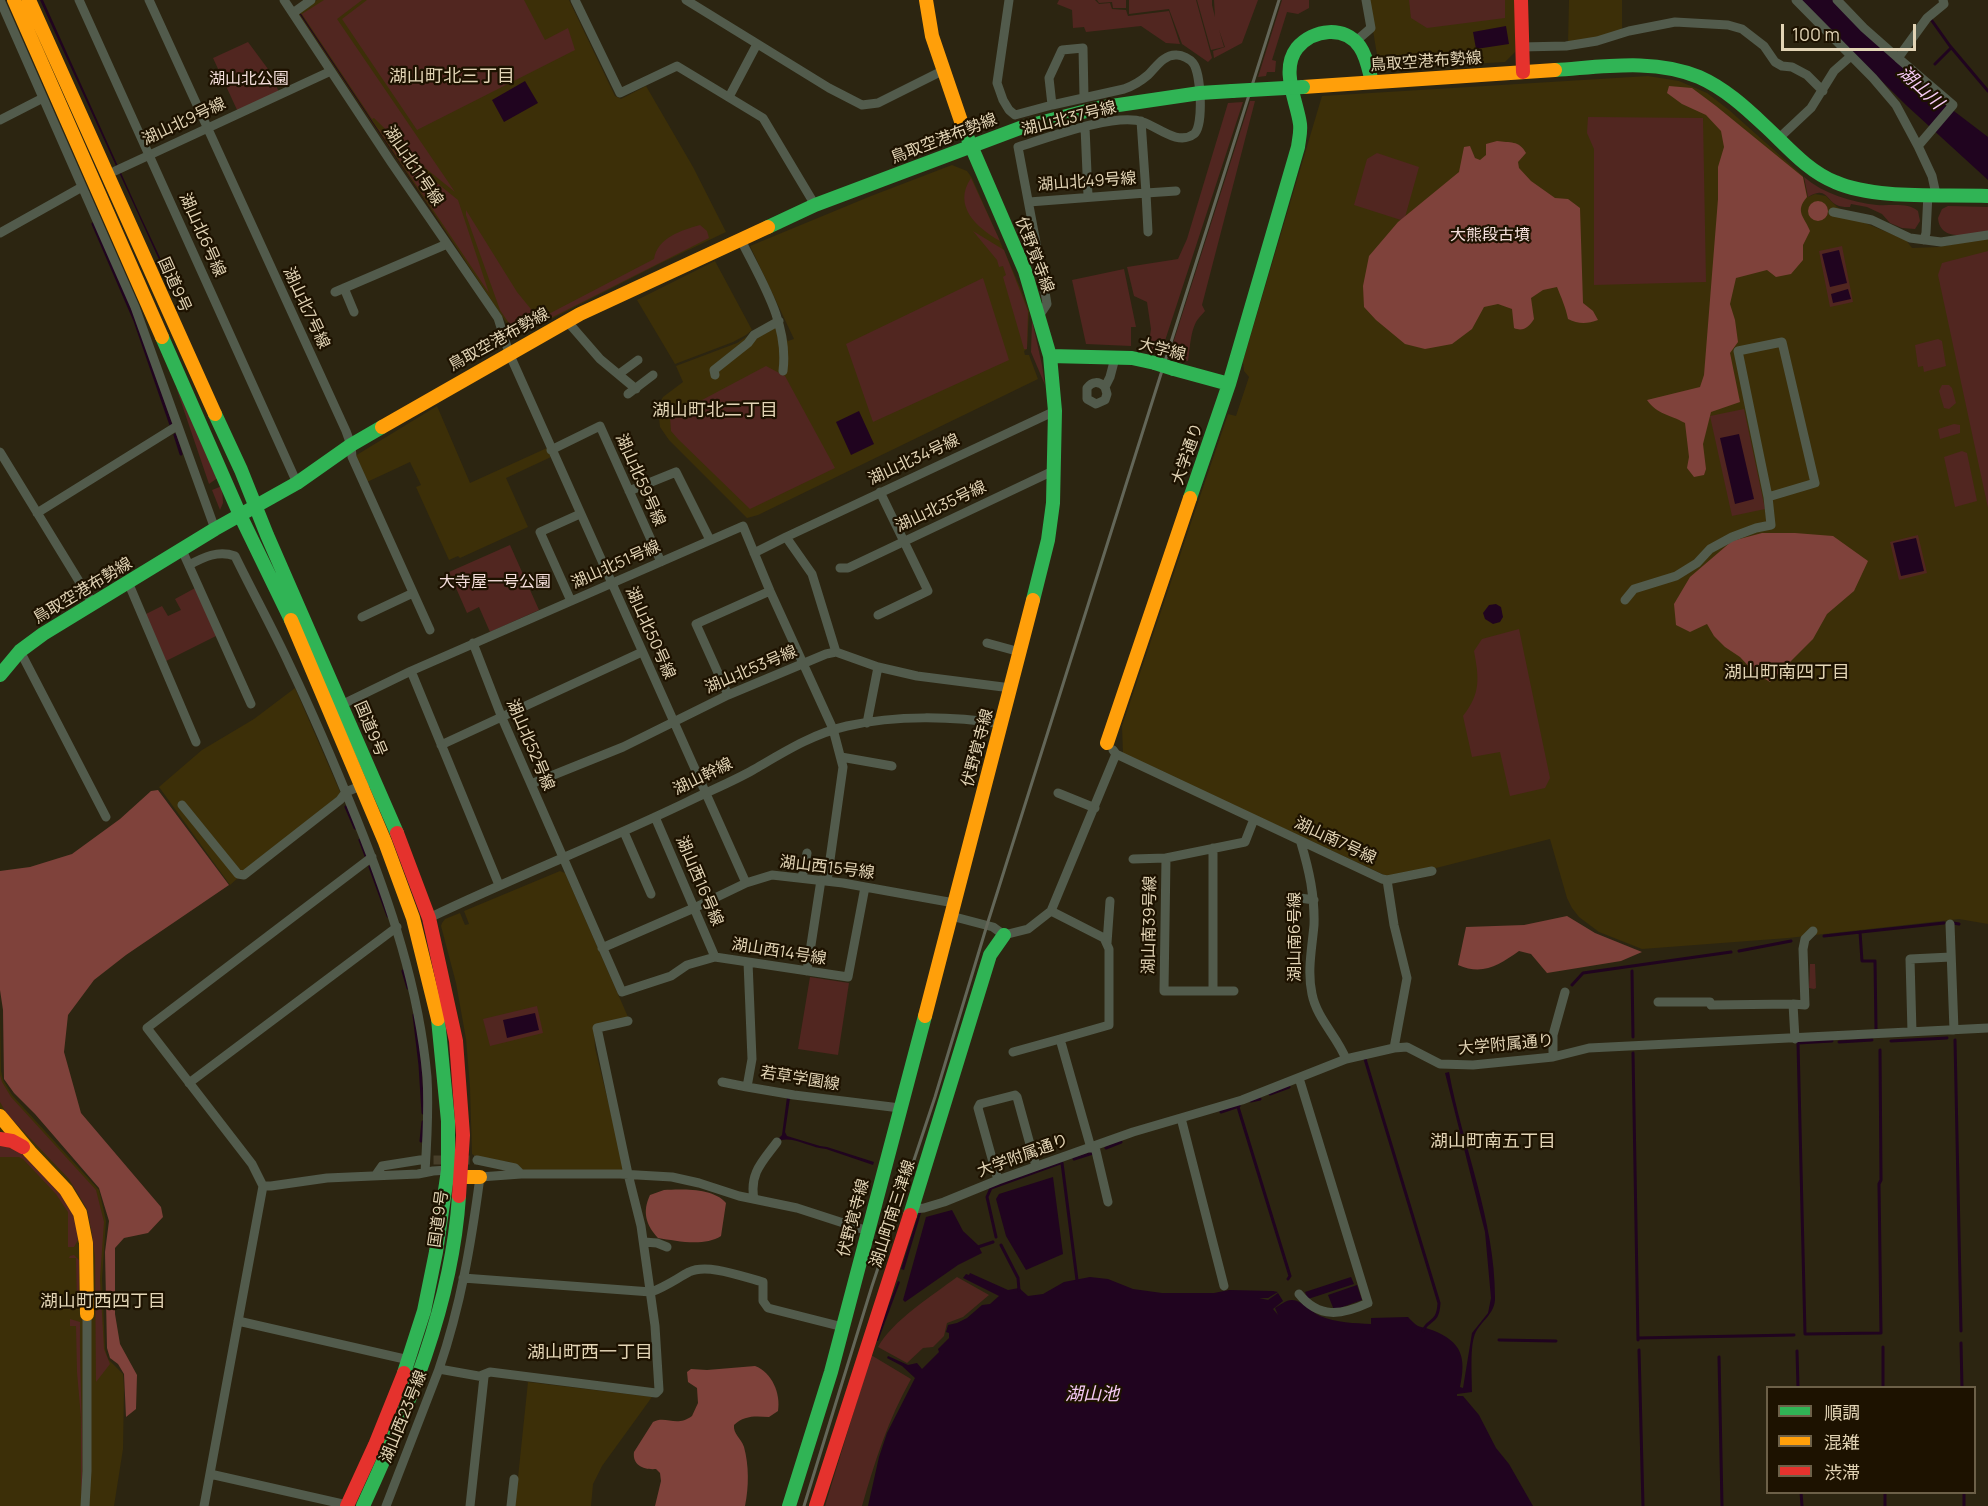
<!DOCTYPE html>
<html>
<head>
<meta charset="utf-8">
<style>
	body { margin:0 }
	#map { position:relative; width:1988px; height:1506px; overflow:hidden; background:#2c2511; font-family:Manrope,"Noto Sans JP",sans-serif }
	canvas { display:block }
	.legend { position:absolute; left:1766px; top:1386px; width:210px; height:108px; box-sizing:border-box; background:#1d1200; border:2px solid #6c6048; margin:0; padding:8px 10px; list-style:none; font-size:18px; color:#e2d4b5 }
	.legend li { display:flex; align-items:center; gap:12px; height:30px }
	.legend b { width:30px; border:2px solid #6c6048 }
	.scale { position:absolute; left:1781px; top:24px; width:135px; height:27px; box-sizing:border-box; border:3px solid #e2d4b5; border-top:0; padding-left:8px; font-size:18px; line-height:21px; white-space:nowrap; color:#e2d4b5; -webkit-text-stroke:4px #1d1200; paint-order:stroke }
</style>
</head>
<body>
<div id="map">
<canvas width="1988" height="1506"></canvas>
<ul class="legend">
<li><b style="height:8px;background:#30b455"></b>順調</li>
<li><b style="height:8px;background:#ff9f0a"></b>混雑</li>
<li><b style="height:8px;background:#e5322d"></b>渋滞</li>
</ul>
<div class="scale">100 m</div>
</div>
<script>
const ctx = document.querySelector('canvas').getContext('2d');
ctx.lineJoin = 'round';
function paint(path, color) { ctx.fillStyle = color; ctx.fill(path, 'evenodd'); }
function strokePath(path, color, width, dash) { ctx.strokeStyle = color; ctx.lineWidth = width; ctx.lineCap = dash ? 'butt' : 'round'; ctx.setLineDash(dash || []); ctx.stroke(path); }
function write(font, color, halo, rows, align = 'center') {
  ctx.font = font + ' Manrope,"Noto Sans JP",sans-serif'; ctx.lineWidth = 4.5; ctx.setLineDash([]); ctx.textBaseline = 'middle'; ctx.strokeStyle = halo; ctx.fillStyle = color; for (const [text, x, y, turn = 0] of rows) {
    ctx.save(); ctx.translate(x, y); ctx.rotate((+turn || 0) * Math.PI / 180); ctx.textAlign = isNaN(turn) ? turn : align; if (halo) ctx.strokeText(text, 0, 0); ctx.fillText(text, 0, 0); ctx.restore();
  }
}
paint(new Path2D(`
	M317,0H569L615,96L621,99L646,86L693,167L726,232L657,265L516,337L298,13Z
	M1368,0H1515V52L1505,62L1383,69L1379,67Z
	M1569,0H1622V31L1568,44Z
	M1648,76L1679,81L1707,93L1729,110L1803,176L1808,197L1815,194L1826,196L1837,207L1858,220L1906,240L1912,248L1938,247L1988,238V924L1959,919L1788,938L1642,949L1599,932L1579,917L1572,908L1567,898L1550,839L1393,879L1123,754L1122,726L1228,414L1236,416L1249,377L1244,371L1243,361L1322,96Z
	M952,165L967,171L972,178L1020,287L1029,311L1027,349L1024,351L1025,355H1029L1038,379L758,515L747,518L669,440L660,427L658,407L663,397L683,382L676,366L737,343L774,319L788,341L794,339L750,246L871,196Z
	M715,261L752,330L746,335L733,342L675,364L637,300Z
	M437,406L470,483L547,448L551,457L506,478L528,527L460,558L458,556L449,560L416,487L421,485L410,462L367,482L355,456Z
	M295,688L341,794L248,869L230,885L159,787L202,750L254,719Z
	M560,871L565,873L628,1017L594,1027L595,1048L625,1171H523L510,1162L475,1158V1156L472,1154L470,1087L466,1039L456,983L441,926L442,923L445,919L460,913L465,925L469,924L464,911Z
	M0,1011L1,1071L3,1080L12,1095L99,1190L106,1221L102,1279L105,1349L108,1359L123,1374L124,1389L123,1449L114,1506H0Z
	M528,1382L652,1397L602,1466L593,1484L591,1506H515Z`), '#3c2f08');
paint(new Path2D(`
	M324,0H362L337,19L455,192L424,167L374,118L372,119L302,14Z
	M367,0H524L545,40L568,28L575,50L417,130L342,19Z
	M1059,0H1095L1099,4L1110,3L1112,9L1126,10L1128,16L1169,11L1180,44L1166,43L1141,26L1086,32L1084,27L1073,28L1072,10L1057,4Z
	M1097,0H1126V8H1113L1112,2L1099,3Z
	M1129,0H1196L1212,58L1208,62L1182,44L1169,9L1129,14Z
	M1197,0H1212V5L1215,17L1214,0H1258L1242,43L1214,58L1213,51L1225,47L1219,30L1224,47L1211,50Z
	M1282,0H1309V8L1298,14L1287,12L1272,60L1276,61L1275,72H1267L1266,76L1258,77Z
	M1409,0H1505V18L1427,28L1411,18Z
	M248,42L268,69L279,92L238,112L213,58Z
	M1250,101H1255L1202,305L1205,311C1202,315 1198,318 1196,322C1190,334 1190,348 1188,361C1181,359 1175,361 1168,359Z
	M1243,102L1160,356C1156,354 1153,350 1148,349L1151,329L1147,302L1134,296L1127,267L1178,259L1187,239L1228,103Z
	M1588,117L1703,118L1706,282L1594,285V149L1587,133Z
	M378,128L432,179L458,200L489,293Z
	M1377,153L1419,167L1404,221L1354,205L1367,159Z
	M1804,177C1824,194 1851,202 1877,205C1890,206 1908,202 1918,211L1920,221L1915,229L1902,228L1890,223L1882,214L1867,207L1851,204L1850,207C1847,207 1842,207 1839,206C1826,202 1828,185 1808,197Z
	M971,178L1000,241C977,228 952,206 971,178Z
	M1948,206L1988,207V232C1971,234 1940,243 1938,218L1942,209Z
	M466,210L517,292L539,319L654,259C657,238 682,230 700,225L707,231L709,238L517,335L500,310L466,215Z
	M973,231L1004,250L1028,311L1027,349H1024L1003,277L1006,275L1003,266L999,267L997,260Z
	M1842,246L1853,302L1830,307L1819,251Z
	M1988,251V508L1938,275L1942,263Z
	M1124,269L1136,327H1131V346L1086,344L1072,280Z
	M983,278L1009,360L873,422L846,344Z
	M1032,320L1042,365L1045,385L1031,352Z
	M1938,339L1942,341L1946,366L1924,372L1923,366L1918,367L1915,345Z
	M766,366L785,376L835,468L750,509L678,439L671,431L670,417Z
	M1942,385H1949L1952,388L1956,403L1949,409L1944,408L1939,391Z
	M176,387L219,477L209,484Z
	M1744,409L1765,509L1732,516L1710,416Z
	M1954,424L1960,425V433L1940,439L1938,429Z
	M1962,451L1967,453L1977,501L1955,507L1944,457Z
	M222,486L223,503L220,510L212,490Z
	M1918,535L1927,573L1899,580L1890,542Z
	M510,545L539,610L490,632L479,607L467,613L449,572Z
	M197,587L218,635L164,662L144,615L162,606L168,616L181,610L175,599Z
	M1519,629L1550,778L1545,788L1510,796L1500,752L1472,757L1463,716C1481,693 1479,678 1474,651L1482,639Z
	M1810,964H1815L1816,988L1814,989L1809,988Z
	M810,977L849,983L838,1055L798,1049Z
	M537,1006L543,1033L490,1046L483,1019Z
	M0,1075L2,1082L11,1097L96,1190L104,1222L100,1279L104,1349L110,1364L96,1382L95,1257L92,1234L87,1209L69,1179L7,1114L0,1102Z
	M0,1146C8,1147 16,1150 22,1154C36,1164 63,1193 70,1208C75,1218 77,1229 78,1240L74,1247H68V1212L56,1194L23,1159L19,1157H0Z
	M74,1255L79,1260V1305L74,1309H69V1307L77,1305L76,1258H69L70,1256Z
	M957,1277L989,1295L963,1317L947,1323L944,1336L933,1347L923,1348L907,1363L878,1347C892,1321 933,1295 957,1277Z
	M70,1319L80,1322C79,1382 85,1442 81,1502V1418L77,1372L76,1326H70Z
	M871,1355L911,1379C888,1420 875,1461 862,1506H825Z`), '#512620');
paint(new Path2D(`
	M1669,86L1692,88L1716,106L1803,177L1807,197C1794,212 1805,217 1810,231L1803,245V260L1791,274L1776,277L1767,270L1736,278L1730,304L1735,320L1738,342L1730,353L1740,402L1711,412L1703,444L1706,469L1704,475L1694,477L1687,468L1689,457L1685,423C1669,414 1658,415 1647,400L1700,387L1704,375L1718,199V167L1724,147L1721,131L1706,115L1682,104L1667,93Z
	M1497,141C1510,143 1519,140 1526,153L1518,162L1519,168L1531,181L1555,198L1568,199L1580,208L1583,303L1593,311L1598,320C1587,324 1578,324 1568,319C1566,308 1561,297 1557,287L1543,290L1531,298L1534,319C1529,327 1523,332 1514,328L1512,309L1498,304L1484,307L1472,329L1452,344L1425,349L1405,344L1376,320L1364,307L1363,286L1369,256L1398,222L1459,172L1464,147L1470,146L1475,158L1480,160L1486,155V144Z
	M1808 211a10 10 0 1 1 20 0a10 10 0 1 1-20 0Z
	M1762,533H1795L1833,536L1868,561L1854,591L1827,614L1813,639L1770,682L1754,672L1740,657L1725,647L1714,636L1707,624L1690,632L1676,625L1674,604L1690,577L1732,541Z
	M158,790L229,885L126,955L94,980L68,1015L64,1052L81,1113L161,1207L163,1217L148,1233L124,1238L115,1248V1314L120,1344L137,1375L136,1409L126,1417L124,1374L118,1364L110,1358L107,1348L105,1252L109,1221L99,1188L35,1114L14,1093L4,1079L3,1010L0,990V871L30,867L72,854L120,819L151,791Z
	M1567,916L1595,933L1642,952L1621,961L1547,973L1531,954L1519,951C1499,965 1483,976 1458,965L1466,927L1524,925Z
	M664,1190C682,1189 714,1188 726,1203L721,1236C704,1247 677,1241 658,1238C646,1225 642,1212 650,1195Z
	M755,1366C772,1372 781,1394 778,1411L769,1417C756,1416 744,1415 734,1425C733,1434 741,1438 744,1447C749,1465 749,1487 745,1506H655L661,1481L660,1473L656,1469C645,1470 632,1466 634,1452L653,1422C666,1415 676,1428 692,1416L698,1403L697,1388L688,1382L687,1372L691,1369L707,1370Z`), '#7f423b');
paint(new Path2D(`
	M40,0H43L140,215L180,300L178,301Z
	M1800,0H1833L1946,105L1988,137V180L1906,105Z
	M299,13L301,14L487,294Z
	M1506,26L1509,44L1476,49L1473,32Z
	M525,81L538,103L504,122L492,100Z
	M1839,250L1847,283L1830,287L1822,254Z
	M1848,289L1851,299L1833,303L1831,294Z
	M859,411L874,444L851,455L836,422Z
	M1739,434L1754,499L1735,504L1720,438Z
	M1916,538L1924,571L1901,576L1893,543Z
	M1496,604L1501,607L1503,617L1500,622L1493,624L1485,619L1483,613L1489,605Z
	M535,1013L539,1030L507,1038L503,1020Z
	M1449,1072C1463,1148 1495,1220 1495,1297C1496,1315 1478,1322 1474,1337C1470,1351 1472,1377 1472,1392L1457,1394V1396H1463L1479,1415L1496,1448L1509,1464L1533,1506H868L879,1457L887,1433L915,1378L902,1366L887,1358L888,1356L908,1365L917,1363L922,1369L939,1352L938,1349L949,1338V1333L946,1332L948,1325L957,1323L967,1318L982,1305L990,1304L999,1296L963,1278L966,1274L969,1275L970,1273L1008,1290L1019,1288L1028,1296L1043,1294L1064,1282L1090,1277L1108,1279L1133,1289L1162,1293H1214L1229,1290L1273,1291L1278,1292L1268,1298H1259L1268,1300L1278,1293L1283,1301L1273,1309L1278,1315L1275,1308C1280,1305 1286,1300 1292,1300C1302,1300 1311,1312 1320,1316C1336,1323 1355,1323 1371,1324V1318L1408,1317C1420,1330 1418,1325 1432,1330C1463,1342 1466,1358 1460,1387L1463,1388L1472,1333L1488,1313L1491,1298L1485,1232L1445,1073Z
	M787,1097L790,1098L785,1132L787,1136L820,1146L827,1147L874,1162L873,1165L826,1149C811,1148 795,1137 781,1140L779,1138L782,1135Z
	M1053,1177L1063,1254L1026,1270L1006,1236L996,1199L999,1194Z
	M952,1210L963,1231L978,1245L982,1253L958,1265L905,1302L903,1300L926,1217Z
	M919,1212L921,1213L904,1270L901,1269Z
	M1351,1277L1354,1284L1308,1299L1305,1292Z
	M898,1281L900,1282L878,1341L875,1340Z
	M1357,1285L1362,1300L1334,1310L1328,1295Z`), '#20041f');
strokePath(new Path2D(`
	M1930,18L1950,46L1988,91
	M1935,64L1951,48
	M93,224L135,321L171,425
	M175,435L181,454
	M346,807L355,828
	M360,840L366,856
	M370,867L388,916
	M1953,923L1959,924
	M1860,932L1862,961H1875L1876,1029
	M1824,936L1944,923
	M1739,951L1791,941
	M403,971L408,988
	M1632,971L1633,1037
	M1572,985L1583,973L1731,952
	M414,1015L420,1065L423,1113
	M1955,1040L1961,1331
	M1832,1041L1798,1043L1805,1334L1881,1333L1879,1184L1881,1180L1880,1050
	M1891,1041L1947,1038
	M1839,1042L1872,1040
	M1633,1053L1638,1340
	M1365,1059L1439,1303C1438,1325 1428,1318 1423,1331
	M1270,1094L1289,1087
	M1251,1101L1260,1099
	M1238,1107L1290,1276L1288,1279
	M1221,1112L1239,1106
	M421,1141L423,1122
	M1106,1148L1121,1142
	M1074,1159L1093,1153
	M1062,1163L1077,1280
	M996,1237L987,1197L991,1188L1060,1163
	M1001,1245L1018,1278L1019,1290
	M978,1247L993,1242
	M1638,1338L1794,1335
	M1499,1340L1556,1341
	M1961,1343L1962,1388
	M1883,1347V1388
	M1639,1350L1643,1506
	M1797,1351L1798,1388
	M1719,1357L1722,1506
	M1801,1492L1802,1506
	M1885,1492V1506
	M1964,1492V1506`), '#20041f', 3);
strokePath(new Path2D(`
	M420,1160H477`), '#473f2a', 9, [9, 4.5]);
strokePath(new Path2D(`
	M0,0L135,307L215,529
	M79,0L297,483
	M149,0L346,431L351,445L352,457L430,630
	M284,0L391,162L498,318L509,353L746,883
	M575,0L620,93L677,66L763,118L815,205
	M686,0L829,88L862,105L878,103L942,71
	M1009,0L997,83L1003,100L1009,110L1015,115L1052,105L1124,89C1133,86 1141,81 1148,75C1156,67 1164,54 1177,55C1182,55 1190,59 1193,63C1201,73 1204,126 1194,134C1178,146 1158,127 1143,122C1116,112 1047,138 1018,147L1043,280L1047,304L1039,316
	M1796,0L1873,78L1896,105L1918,146L1953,105L1898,58
	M1837,0L1864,28L1898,58L1927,18L1944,4L1943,0
	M293,13L311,0
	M1356,41L1371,28L1366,0
	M1521,47L1566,46L1597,41L1629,31L1675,22L1728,25L1742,29L1764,46L1775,62L1782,66L1792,67L1807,75L1823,91
	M729,97L757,44
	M1052,105L1049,78L1062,50L1083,48L1084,97
	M0,120L43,98
	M1085,127L1088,196
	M1778,139L1811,108L1834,71L1851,56
	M1918,146L1932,176L1936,194
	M115,171L331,71
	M1029,202L1146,193L1141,121
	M1833,212L1872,220L1910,238L1941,242L1988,235
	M1148,232L1146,193L1176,191
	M0,233L82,187
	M741,240C761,281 789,323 783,371
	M1924,240L1926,233L1928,194
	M344,288L354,312
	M335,292L447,244
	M567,321L600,359L636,389
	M619,374L638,360
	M715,375L714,370L748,343L754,335L779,321
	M1105,387C1099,381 1092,381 1087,388V399L1096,404L1105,400L1107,394L1105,387L1110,377L1115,358
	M628,394L653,375
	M551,450L600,426L661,562
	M0,452L93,604
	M629,491L676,472L710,540
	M37,513L177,426
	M786,537L1055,411
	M182,550L251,704
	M189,565C204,557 218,550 235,556C253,593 273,629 290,666C314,716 336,768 357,820C390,902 419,988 427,1077C429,1109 427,1141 425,1172
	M840,568H848L1055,470
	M128,582L196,742
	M1625,600L1634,589L1676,576L1697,563L1710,549L1732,537L1756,528L1771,525L1768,497L1815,483L1782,342L1738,351L1768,497
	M571,601L540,532L580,514
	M878,615L928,591L880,492
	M362,617L413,593
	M473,643L502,718L622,992L671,976L687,965L715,957L848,977L865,887
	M987,643L1020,652
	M20,651L106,817
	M836,652L878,667L867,723
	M878,667L917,676L1011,688
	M728,695L696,624L770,591
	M341,705L411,671
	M441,745L642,652
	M1116,754L1382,879L1387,880L1394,925L1407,978L1394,1048
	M841,757L892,766
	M531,784L623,747L728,695L826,654L836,652L812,574L786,537L754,553
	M1058,793L1095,808
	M182,805L238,874L244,875L340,800L346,792L365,784
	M655,817L715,957
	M624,832L651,894
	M1301,843C1309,870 1315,896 1314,925C1312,948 1307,971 1312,994C1317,1019 1337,1036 1346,1059
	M1213,848V991H1164L1166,858L1245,842L1254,819
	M1133,859L1166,858
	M802,878L807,853
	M1387,880L1432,871
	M499,885L411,671L743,526L770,591L833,729L843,767L827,881
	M1293,897L1314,900
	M1051,911L1104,938L1109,949V1025L1060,1039L1091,1148
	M951,916L993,927L1004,935L1028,929L1051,911L1116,754L1113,750
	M429,918C514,877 602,843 687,802C709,791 732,782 753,770C784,752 812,734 847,726C896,715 953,716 1002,724
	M1950,924L1954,1030
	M1107,943L1110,901
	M602,948L694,908L746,883L772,875L843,883L954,903
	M748,962L752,1059L747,1087L794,1095L900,1108
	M807,971L821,880
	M1213,991H1234
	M1658,1002H1710L1711,1005L1793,1004
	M1912,1032L1910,959L1951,957
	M1795,1039L1793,1004L1805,1005L1803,949L1805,939L1813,931
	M1013,1052L1060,1039
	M1553,1057V1035L1565,992
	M1299,1078L1368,1303C1342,1315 1319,1319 1299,1294
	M722,1082L747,1087
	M189,1083L397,927
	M1181,1118L1224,1286
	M1095,1147L1108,1202
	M477,1160L515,1168L521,1174
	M375,1176L382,1166L420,1160
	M998,1180L978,1108L980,1104L1015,1095L1017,1097L1036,1166
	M263,1186H271L327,1178L418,1174L433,1171L448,1170
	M754,1199C749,1173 763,1161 777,1142
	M912,1209L924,1208L944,1202L998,1180L1133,1132L1242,1100L1346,1059L1394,1048L1407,1047L1440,1064L1473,1065L1553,1057L1589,1048L1988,1028
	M644,1242L657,1243L667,1247
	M463,1278L651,1292C665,1287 676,1279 689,1272C708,1263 743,1277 763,1282V1301L768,1308L843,1327
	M238,1321L409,1360
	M439,1369C461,1305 471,1244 480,1177L521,1174H620L672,1177L699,1183L739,1196L797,1208L868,1231
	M480,1376L490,1372L656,1393L659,1390L655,1326L641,1226L628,1174L597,1028L628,1021
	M210,1474L347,1505
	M85,1506L87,1471V1314
	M204,1506L263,1186L252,1164L147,1028L372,857
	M386,1506L439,1369L484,1377L470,1506
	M511,1506L514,1479`), '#525b4c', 9);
strokePath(new Path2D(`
	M1555,70C1602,67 1654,58 1699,77C1724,88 1745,107 1764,125C1786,145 1807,171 1835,182C1876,200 1942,194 1988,196
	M963,127L1025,271L1050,356L1055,411L1053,503L1048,540L1033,600
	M768,227L815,205L1020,128L1098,108L1200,93L1232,91
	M162,337L240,515L291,620
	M1050,356L1132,358L1155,363
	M1174,369L1229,384
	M215,414L241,470L267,535L397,833
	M1190,498L1229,384L1298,147C1299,139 1301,132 1300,124C1297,101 1280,70 1297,48C1313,29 1345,25 1360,47C1367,57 1369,71 1372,82
	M0,675L20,651L43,634L215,529L297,483L351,445L382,427
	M910,1215L990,955L1004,935
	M404,1373L424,1311L436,1252L448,1170V1121L438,1019
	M363,1506C408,1408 452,1306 459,1196
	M789,1506L831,1372L925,1016`), '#30b455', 14);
strokePath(new Path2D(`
	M14,0L162,337
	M29,0L215,414
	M926,0L932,36L963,127
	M1303,87L1555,70
	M382,427L580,314L768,227
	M291,620L385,842L413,918L438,1019
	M1107,743L1190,498
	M925,1016L1033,600
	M0,1116L30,1152L66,1190L80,1213L86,1243L87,1314
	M461,1177H480`), '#ff9f0a', 14);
strokePath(new Path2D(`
	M1521,0L1523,72
	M397,833L429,918L456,1041L463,1135L459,1196
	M0,1139L12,1141L23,1147
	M347,1506L375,1445L404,1373
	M816,1506L910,1215`), '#e5322d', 14);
strokePath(new Path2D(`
	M804,1506L872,1286L935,1097L987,925L1279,0`), '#636658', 3);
strokePath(new Path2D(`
	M1232,91L1303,87
	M1155,363L1174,369`), '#30b455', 14);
write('16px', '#e2d4b5', '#1d1200', [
	["鳥取空港布勢線",1426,62,-4],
	["湖山北37号線",1069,119,-14],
	["湖山北9号線",184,122,-25],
	["鳥取空港布勢線",944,139,-21],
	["湖山北11号線",413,166,56],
	["湖山北49号線",1087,182,-4],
	["湖山北6号線",202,235,66],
	["伏野覚寺線",1034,255,69],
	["国道9号",174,285,66],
	["湖山北7号線",306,308,65],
	["鳥取空港布勢線",499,340,-29],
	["大学線",1162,350,14],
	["大学通り",1188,454,-71],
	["湖山北34号線",914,460,-25],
	["湖山北59号線",640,480,66],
	["湖山北35号線",941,507,-25],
	["湖山北51号線",616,565,-24],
	["鳥取空港布勢線",83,591,-31],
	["湖山北50号線",650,633,66],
	["湖山北53号線",751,670,-23],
	["国道9号",370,729,67],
	["湖山北52号線",530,745,67],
	["伏野覚寺線",978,748,-75],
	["湖山幹線",703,777,-26],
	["湖山南7号線",1335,841,25],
	["湖山西15号線",827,868,7],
	["湖山西16号線",699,881,67],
	["湖山南39号線",1150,925,-89],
	["湖山南6号線",1296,937,-90],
	["湖山西14号線",779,952,9],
	["大学附属通り",1506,1045,-5],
	["若草学園線",800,1079,9],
	["大学附属通り",1023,1156,-20],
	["湖山町南三津線",893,1214,-72],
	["伏野覚寺線",854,1218,-75],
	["国道9号",439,1219,-82],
	["湖山西23号線",404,1417,-68]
]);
write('16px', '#f4dedb', '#1d1200', [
	["湖山北公園",249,80],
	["大熊段古墳",1490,236],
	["大寺屋一号公園",495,583]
]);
write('18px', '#e2d4b5', '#1d1200', [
	["湖山町北三丁目",452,77],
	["湖山町北二丁目",715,411],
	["湖山町南四丁目",1787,673],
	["湖山町南五丁目",1493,1142],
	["湖山町西四丁目",103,1302],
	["湖山町西一丁目",590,1353]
]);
write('italic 18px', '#f7cbf6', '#1d1200', [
	["湖山川",1920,88,43],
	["湖山池",1092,1395]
]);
</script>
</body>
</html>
